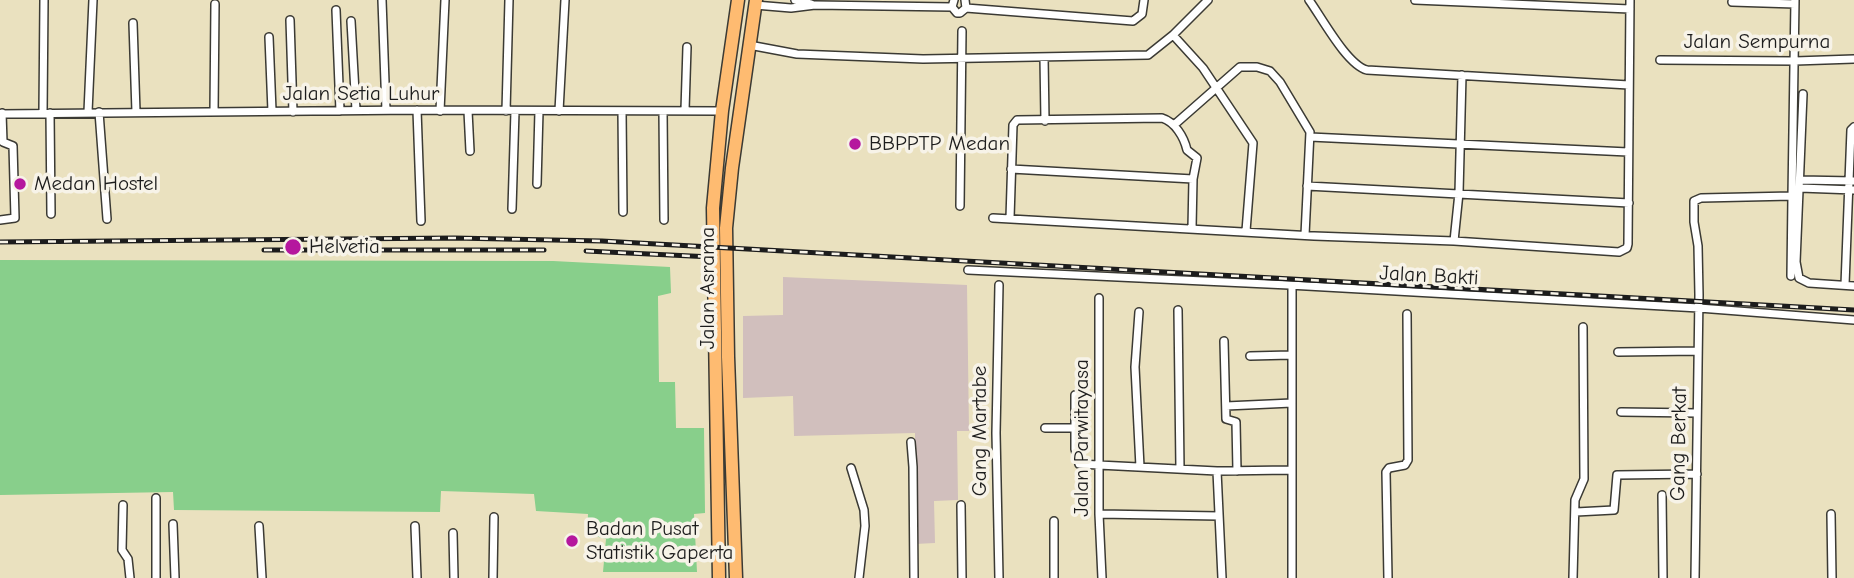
<!DOCTYPE html>
<html>
<head>
<meta charset="utf-8">
<style>
	body { margin:0 }
	canvas { display:block; background:#eae1bf }
</style>
</head>
<body>
<canvas width="1854" height="578"></canvas>
<script>
const ctx = document.querySelector('canvas').getContext('2d');
ctx.lineJoin = 'round';
function paint(path, color) { ctx.fillStyle = color; ctx.fill(path, 'evenodd'); }
function strokePath(path, color, width, dash) { ctx.strokeStyle = color; ctx.lineWidth = width; ctx.lineCap = dash ? 'butt' : 'round'; ctx.setLineDash(dash || []); ctx.stroke(path); }
function write(font, color, halo, rows, align = 'center') {
  ctx.font = font + ' "Comic Neue",sans-serif'; ctx.lineWidth = 7; ctx.setLineDash([]); ctx.textBaseline = 'middle'; ctx.strokeStyle = halo; ctx.fillStyle = color; for (const [text, x, y, turn = 0] of rows) {
    ctx.save(); ctx.translate(x, y); ctx.rotate((+turn || 0) * Math.PI / 180); ctx.textAlign = isNaN(turn) ? turn : align; if (halo) ctx.strokeText(text, 0, 0); ctx.fillText(text, 0, 0); ctx.restore();
  }
}
paint(new Path2D(`
	M783,277L967,285L969,431H957L958,500L934,501L935,543L915,544V433L794,436L793,396L743,398V316L783,315Z`), '#d1bfbd');
paint(new Path2D(`
	M0,260L553,261L670,267L671,293L658,296L659,382H675L676,428H704L705,513L694,514L697,572H603L606,539L587,534L588,514L536,511L534,494L441,491L440,512L174,510L173,492L0,495Z`), '#88cf8b');
const minor = new Path2D(`
	M382,0L386,110
	M795,0L811,4
	M954,0L952,7L957,13H960L966,8L965,0
	M1309,0C1322,18 1347,65 1367,70L1629,85
	M1415,0L1630,9
	M1732,2L1795,4
	M755,5L791,8L815,5L952,7
	M966,8L1133,21L1142,14L1144,0
	M336,10L340,111
	M290,20L293,112
	M351,21L356,110
	M133,23L136,112
	M1173,35L1203,68L1253,143L1246,231
	M269,37L272,111
	M749,45L797,54L923,59L1148,55L1173,35L1208,0
	M1044,57L1045,121
	M1660,60L1795,61L1854,59
	M1803,94L1796,262L1799,278L1809,283L1854,286
	M417,110L421,221
	M685,110L687,47
	M440,111L445,0
	M468,111L470,151
	M506,111L509,0
	M559,111L565,0
	M622,111L623,212
	M663,111L664,220
	M88,112L93,0
	M99,112L107,219
	M214,112L215,4
	M43,113L44,0
	M50,113L51,214
	M0,114L417,110L722,111
	M1174,125L1240,67H1257L1270,71L1280,82L1310,132L1305,235
	M1310,137L1628,152
	M1011,169L1193,179
	M1800,180L1854,181
	M537,184L539,111
	M1307,186L1629,203
	M1800,188L1854,190
	M960,206L962,31
	M512,209L515,111
	M993,218L1314,236L1454,241L1619,252L1627,248L1628,244L1630,0
	M1010,218L1013,125L1017,120L1162,118C1175,122 1184,137 1187,150L1197,158L1193,179L1192,228
	M0,220L15,218L13,146L3,142L2,113
	M1454,241L1459,193L1462,75
	M968,270L1289,285L1699,308L1854,320
	M1791,276L1792,196
	M999,285L996,433L999,578
	M1845,285L1851,130L1854,127
	M1099,298V514L1102,578
	M1178,310L1180,469
	M1139,312L1135,367L1140,467
	M1224,341L1226,419L1236,422L1237,471
	M1618,352L1698,351
	M1250,356L1291,355
	M1075,395V449L1079,464L1217,471L1291,470
	M1226,406L1292,403
	M1621,412L1697,413
	M1045,428H1075
	M911,442L913,467L914,578
	M851,468L864,510L865,526L859,578
	M1217,471L1222,578
	M1662,495L1663,578
	M156,498V578
	M123,505L122,550L128,559L130,578
	M961,505L962,578
	M1576,512L1614,510L1617,475L1697,474
	M1099,514L1219,516
	M1831,514L1832,578
	M1054,521V578
	M173,524L175,578
	M259,526L262,578
	M415,526L417,578
	M453,533L454,578
	M493,578L494,517
	M1292,578V287
	M1388,578L1386,472L1389,468L1405,465L1408,460L1407,314
	M1573,578L1575,500L1584,479L1583,327
	M1695,578L1699,295L1698,246L1694,222V201L1701,198L1792,196L1795,0`);
const trunk = new Path2D(`
	M719,578L713,208L722,111L738,0
	M736,578L728,357L726,228L732,168L756,0`);
strokePath(minor, '#3b3a34', 10);
strokePath(trunk, '#3b3a34', 15);
strokePath(minor, '#fff', 7);
strokePath(trunk, '#febb71', 12);
const rail = new Path2D(`
	M0,242L454,238L602,241L1854,310
	M264,250H544
	M586,251L712,257`);
strokePath(rail, '#1c1c1c', 5);
strokePath(rail, '#f7f3e8', 2.5, [8]);
for (const [x, y, r, color] of [
	[855,144,7,"#b5179e"],
	[20,184,7,"#b5179e"],
	[293,247,9,"#b5179e"],
	[572,541,7,"#b5179e"]
]) { const dot = new Path2D(); dot.arc(x, y, r, 0, 2 * Math.PI); ctx.fillStyle = color; ctx.fill(dot); strokePath(dot, '#f7f3e8', 2.5); }
write('21px', '#1c1c1c', '#f7f3e8', [
	["Jalan Sempurna",1757,42],
	["Jalan Setia Luhur",361,94],
	["Jalan Bakti",1429,276,3],
	["Jalan Asrama",708,288,-90],
	["Gang Martabe",980,431,-90],
	["Jalan Parwitayasa",1082,438,-90],
	["Gang Berkat",1679,444,-89]
]);
write('21px', '#1c1c1c', '#f7f3e8', [
	["BBPPTP Medan",869,144],
	["Medan Hostel",34,184],
	["Helvetia",309,247],
	["Badan Pusat",586,529],
	["Statistik Gaperta",586,553]
], 'left');
</script>
</body>
</html>
